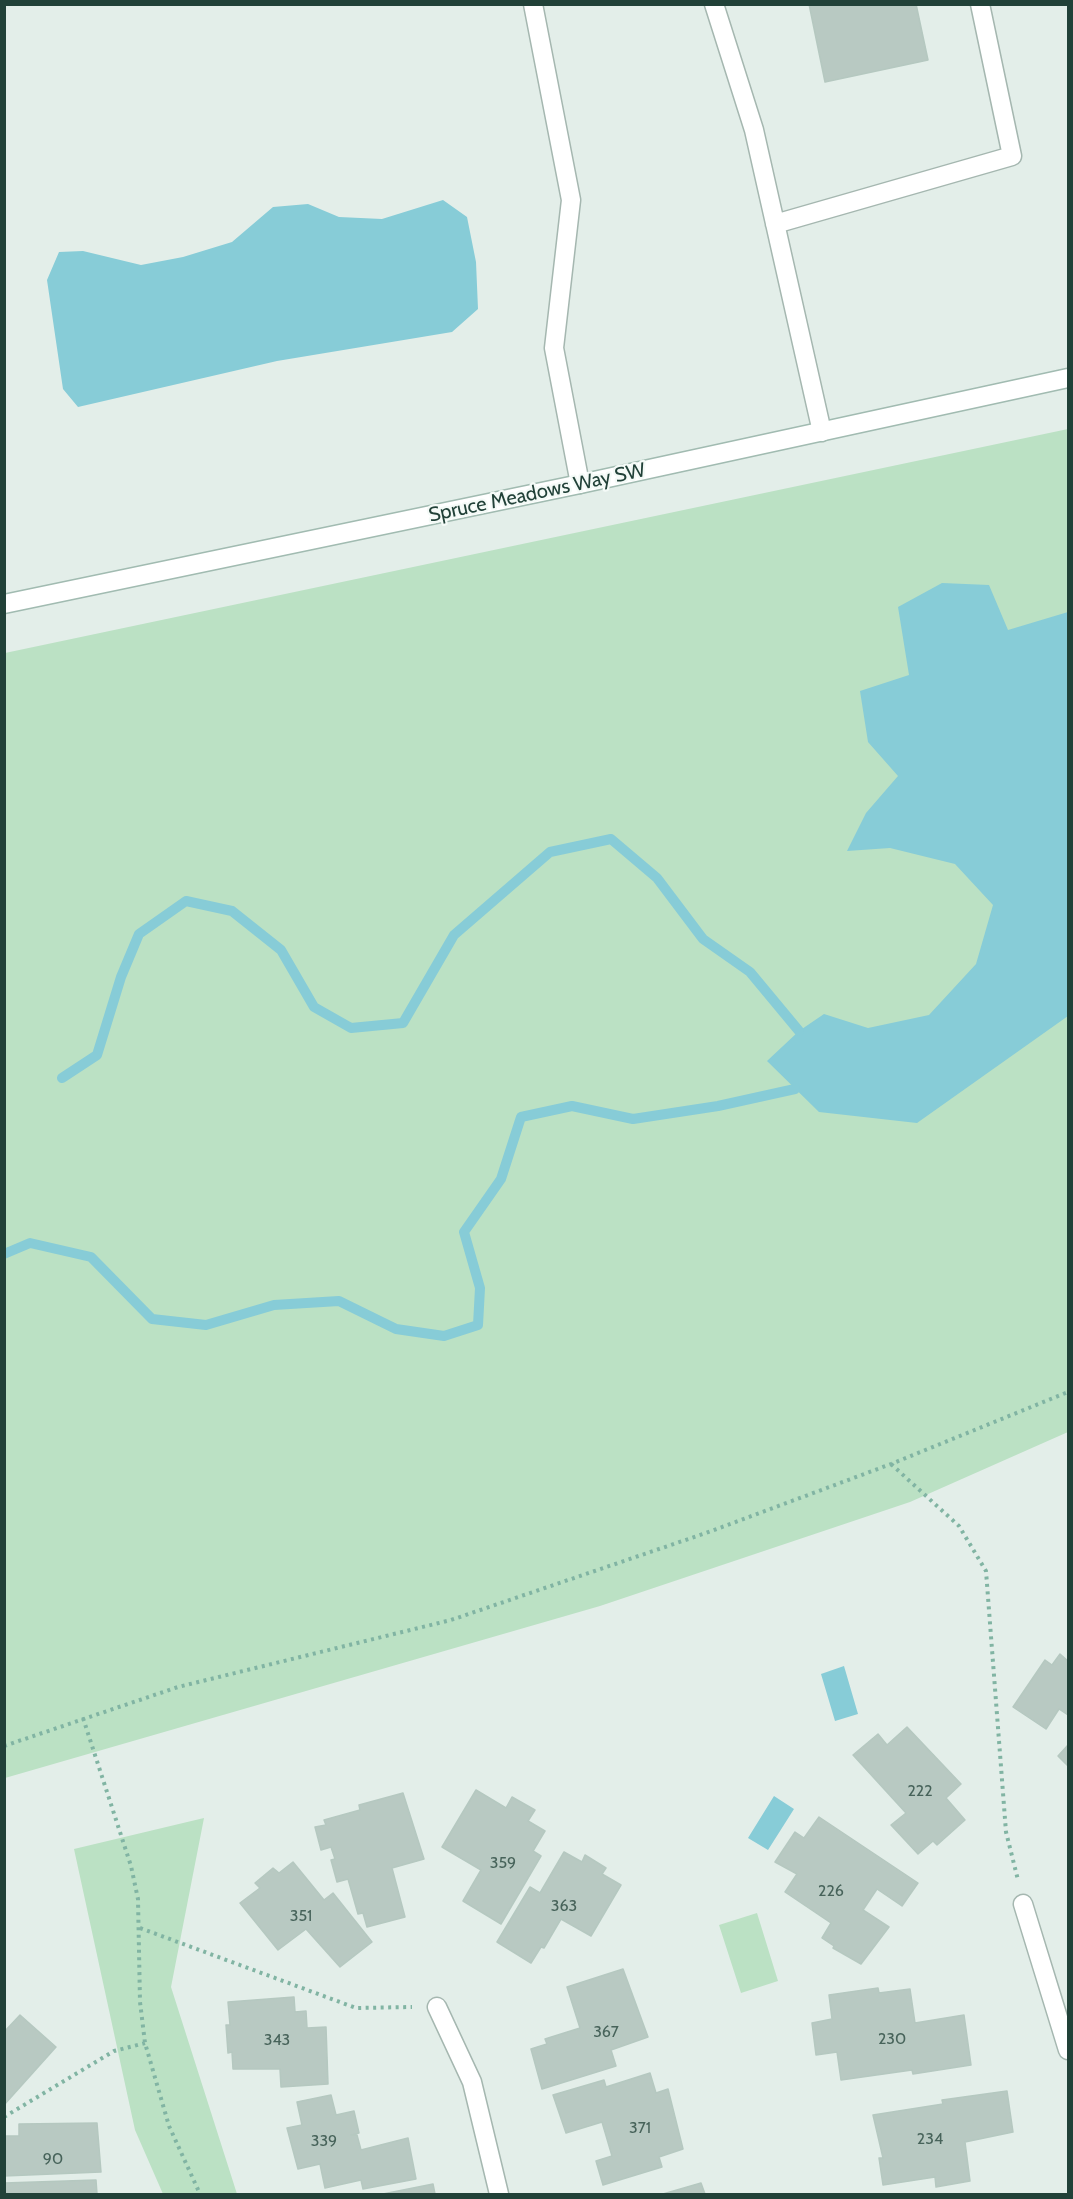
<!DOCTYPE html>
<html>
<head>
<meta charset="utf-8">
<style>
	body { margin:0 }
	#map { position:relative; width:1073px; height:2199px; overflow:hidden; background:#e3eee9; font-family:Cabin,sans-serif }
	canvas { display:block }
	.frame { position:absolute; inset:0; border:6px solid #214138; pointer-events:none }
</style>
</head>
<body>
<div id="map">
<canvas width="1073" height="2199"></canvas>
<div class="frame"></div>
</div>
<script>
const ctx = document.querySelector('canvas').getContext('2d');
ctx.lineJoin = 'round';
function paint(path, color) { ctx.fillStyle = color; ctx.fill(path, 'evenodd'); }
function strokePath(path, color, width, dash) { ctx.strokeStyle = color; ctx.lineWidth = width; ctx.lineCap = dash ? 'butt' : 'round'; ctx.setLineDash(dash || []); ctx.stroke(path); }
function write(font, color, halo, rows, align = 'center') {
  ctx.font = font + ' Cabin,sans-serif'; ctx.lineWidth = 4.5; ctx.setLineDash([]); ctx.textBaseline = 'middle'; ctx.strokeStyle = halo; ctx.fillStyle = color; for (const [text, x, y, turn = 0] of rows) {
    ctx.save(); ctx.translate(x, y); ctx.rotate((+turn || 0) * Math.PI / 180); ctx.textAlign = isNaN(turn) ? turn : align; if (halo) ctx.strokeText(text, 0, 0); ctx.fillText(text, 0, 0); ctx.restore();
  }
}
paint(new Path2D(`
	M1068,429V1432L910,1502L600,1606L5,1778V653Z
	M204,1818L171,1987L237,2194H163L135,2130L74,1849Z
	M757,1913L778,1981L741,1993L719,1925Z`), '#bbe1c4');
paint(new Path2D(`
	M443,200L467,217L476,262L478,309L452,332L277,361L78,407L63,389L47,280L59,252L83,251L141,265L183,257L232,242L273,207L308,204L339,217L382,219Z
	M942,583L989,585L1008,630L1068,612V1016L917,1123L819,1112L767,1061L799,1031L824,1014L868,1028L929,1015L976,964L993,905L955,864L890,848L847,851L866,813L898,776L868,742L860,691L909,675L898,607Z
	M844,1666L858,1714L835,1721L821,1674Z
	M774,1796L794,1809L768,1850L748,1838Z`), '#87ccd7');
strokePath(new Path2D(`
	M62,1078L97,1055L121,977L139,934L186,901L232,911L281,950L314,1007L351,1028L403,1023L454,935L550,852L611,839L657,878L703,939L750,972L799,1031
	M4,1254L30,1243L91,1257L152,1319L206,1325L274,1305L339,1301L396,1329L444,1336L478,1325L480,1288L464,1232L501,1179L521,1117L572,1106L633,1119L718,1106L795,1089`), '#87ccd7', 10);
const building = new Path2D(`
	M809,4H916L928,60L825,82Z
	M1060,1654L1068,1661V1715L1059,1709L1046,1729L1013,1707L1045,1660L1052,1665Z
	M907,1727L961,1784L946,1798L965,1820L937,1845L933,1841L918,1854L891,1825L906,1813L853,1755L878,1734L887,1745Z
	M1068,1745V1766L1058,1756Z
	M476,1790L506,1808L512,1797L535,1810L528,1821L545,1831L533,1851L541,1856L501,1924L463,1901L481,1870L442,1847Z
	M403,1793L424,1859L392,1868L405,1917L367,1927L363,1913L358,1914L348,1879L337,1882L331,1860L335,1859L331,1847L321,1850L315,1827L326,1825L324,1820L360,1810L359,1805Z
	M819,1817L918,1883L902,1906L877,1889L863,1910L889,1927L861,1964L833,1948L834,1946L822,1938L831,1923L785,1892L797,1874L775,1862L795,1832L804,1838Z
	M564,1852L582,1862L585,1855L606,1868L602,1874L621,1885L591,1936L561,1919L544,1948L541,1947L531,1963L497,1942L530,1887L540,1893Z
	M293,1862L324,1900L333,1893L372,1942L340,1967L306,1929L278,1950L240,1903L260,1888L255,1883L273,1868L279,1873Z
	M623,1969L648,2037L611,2050L616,2066L542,2089L531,2049L547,2044L545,2039L580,2028L567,1987Z
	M878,1988L879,1993L910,1989L915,2023L964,2015L971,2065L913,2074L912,2070L841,2080L837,2052L816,2055L812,2023L832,2019L829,1995Z
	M294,1997L295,2012L306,2011L307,2028L326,2027L328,2084L281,2087L280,2069H233L232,2052L228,2053L226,2025H230L228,2002Z
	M20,2015L56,2047L4,2105V2032Z
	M650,2073L656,2093L668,2089L683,2149L659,2157L662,2167L603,2185L596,2161L612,2156L602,2122L566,2133L553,2095L604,2080L606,2087Z
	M1007,2091L1013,2132L965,2142L970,2181L936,2187L935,2177L883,2185L879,2158H883L873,2115L943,2104L942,2100Z
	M331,2095L336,2115L354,2111L359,2133L351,2135H357L361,2150L408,2138L416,2179L363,2189L361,2180L325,2188L320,2164L298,2169L287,2128L302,2125L297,2102Z
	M97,2123L101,2172L4,2176V2136H19V2124Z
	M96,2180L97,2194H4V2183Z
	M701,2183L705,2194H663Z
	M433,2184L435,2194H383Z`);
paint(building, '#b8c9c2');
strokePath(building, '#b5c8c0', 1.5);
const lane = new Path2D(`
	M533,4L571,200L554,348L580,484
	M714,4L754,130L822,432
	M775,224L1012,156L980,4`);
const street = new Path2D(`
	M1023,1904L1068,2050
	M437,2007L472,2082L499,2194`);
const secondary = new Path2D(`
	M4,604L580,484L1068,378`);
strokePath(lane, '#a5b7b0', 21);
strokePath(street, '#a5b7b0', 21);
strokePath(secondary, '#a1bbb1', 21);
strokePath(new Path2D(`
	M891,1464L959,1526L986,1571L1006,1832L1018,1880
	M83,1718L131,1866L138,1899L140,2002L145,2043L169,2126L200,2194
	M4,1746L178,1687L451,1620L706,1533L891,1464L1068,1392
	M140,1928L356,2008L412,2007
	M4,2117L114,2051L145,2043`), '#81b4a3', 4, [3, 4.5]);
strokePath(lane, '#fff', 18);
strokePath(street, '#fff', 18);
strokePath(secondary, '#fff', 18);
write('16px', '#47635a', null, [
	["222",920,1791],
	["359",503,1863],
	["226",831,1891],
	["363",564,1906],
	["351",301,1916],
	["367",606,2032],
	["230",892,2039],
	["343",277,2040],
	["371",640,2128],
	["234",930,2139],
	["339",324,2141],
	["90",53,2159]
]);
write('20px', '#214138', '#f4faf7', [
	["Spruce Meadows Way SW",537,493,-12]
]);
</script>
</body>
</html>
